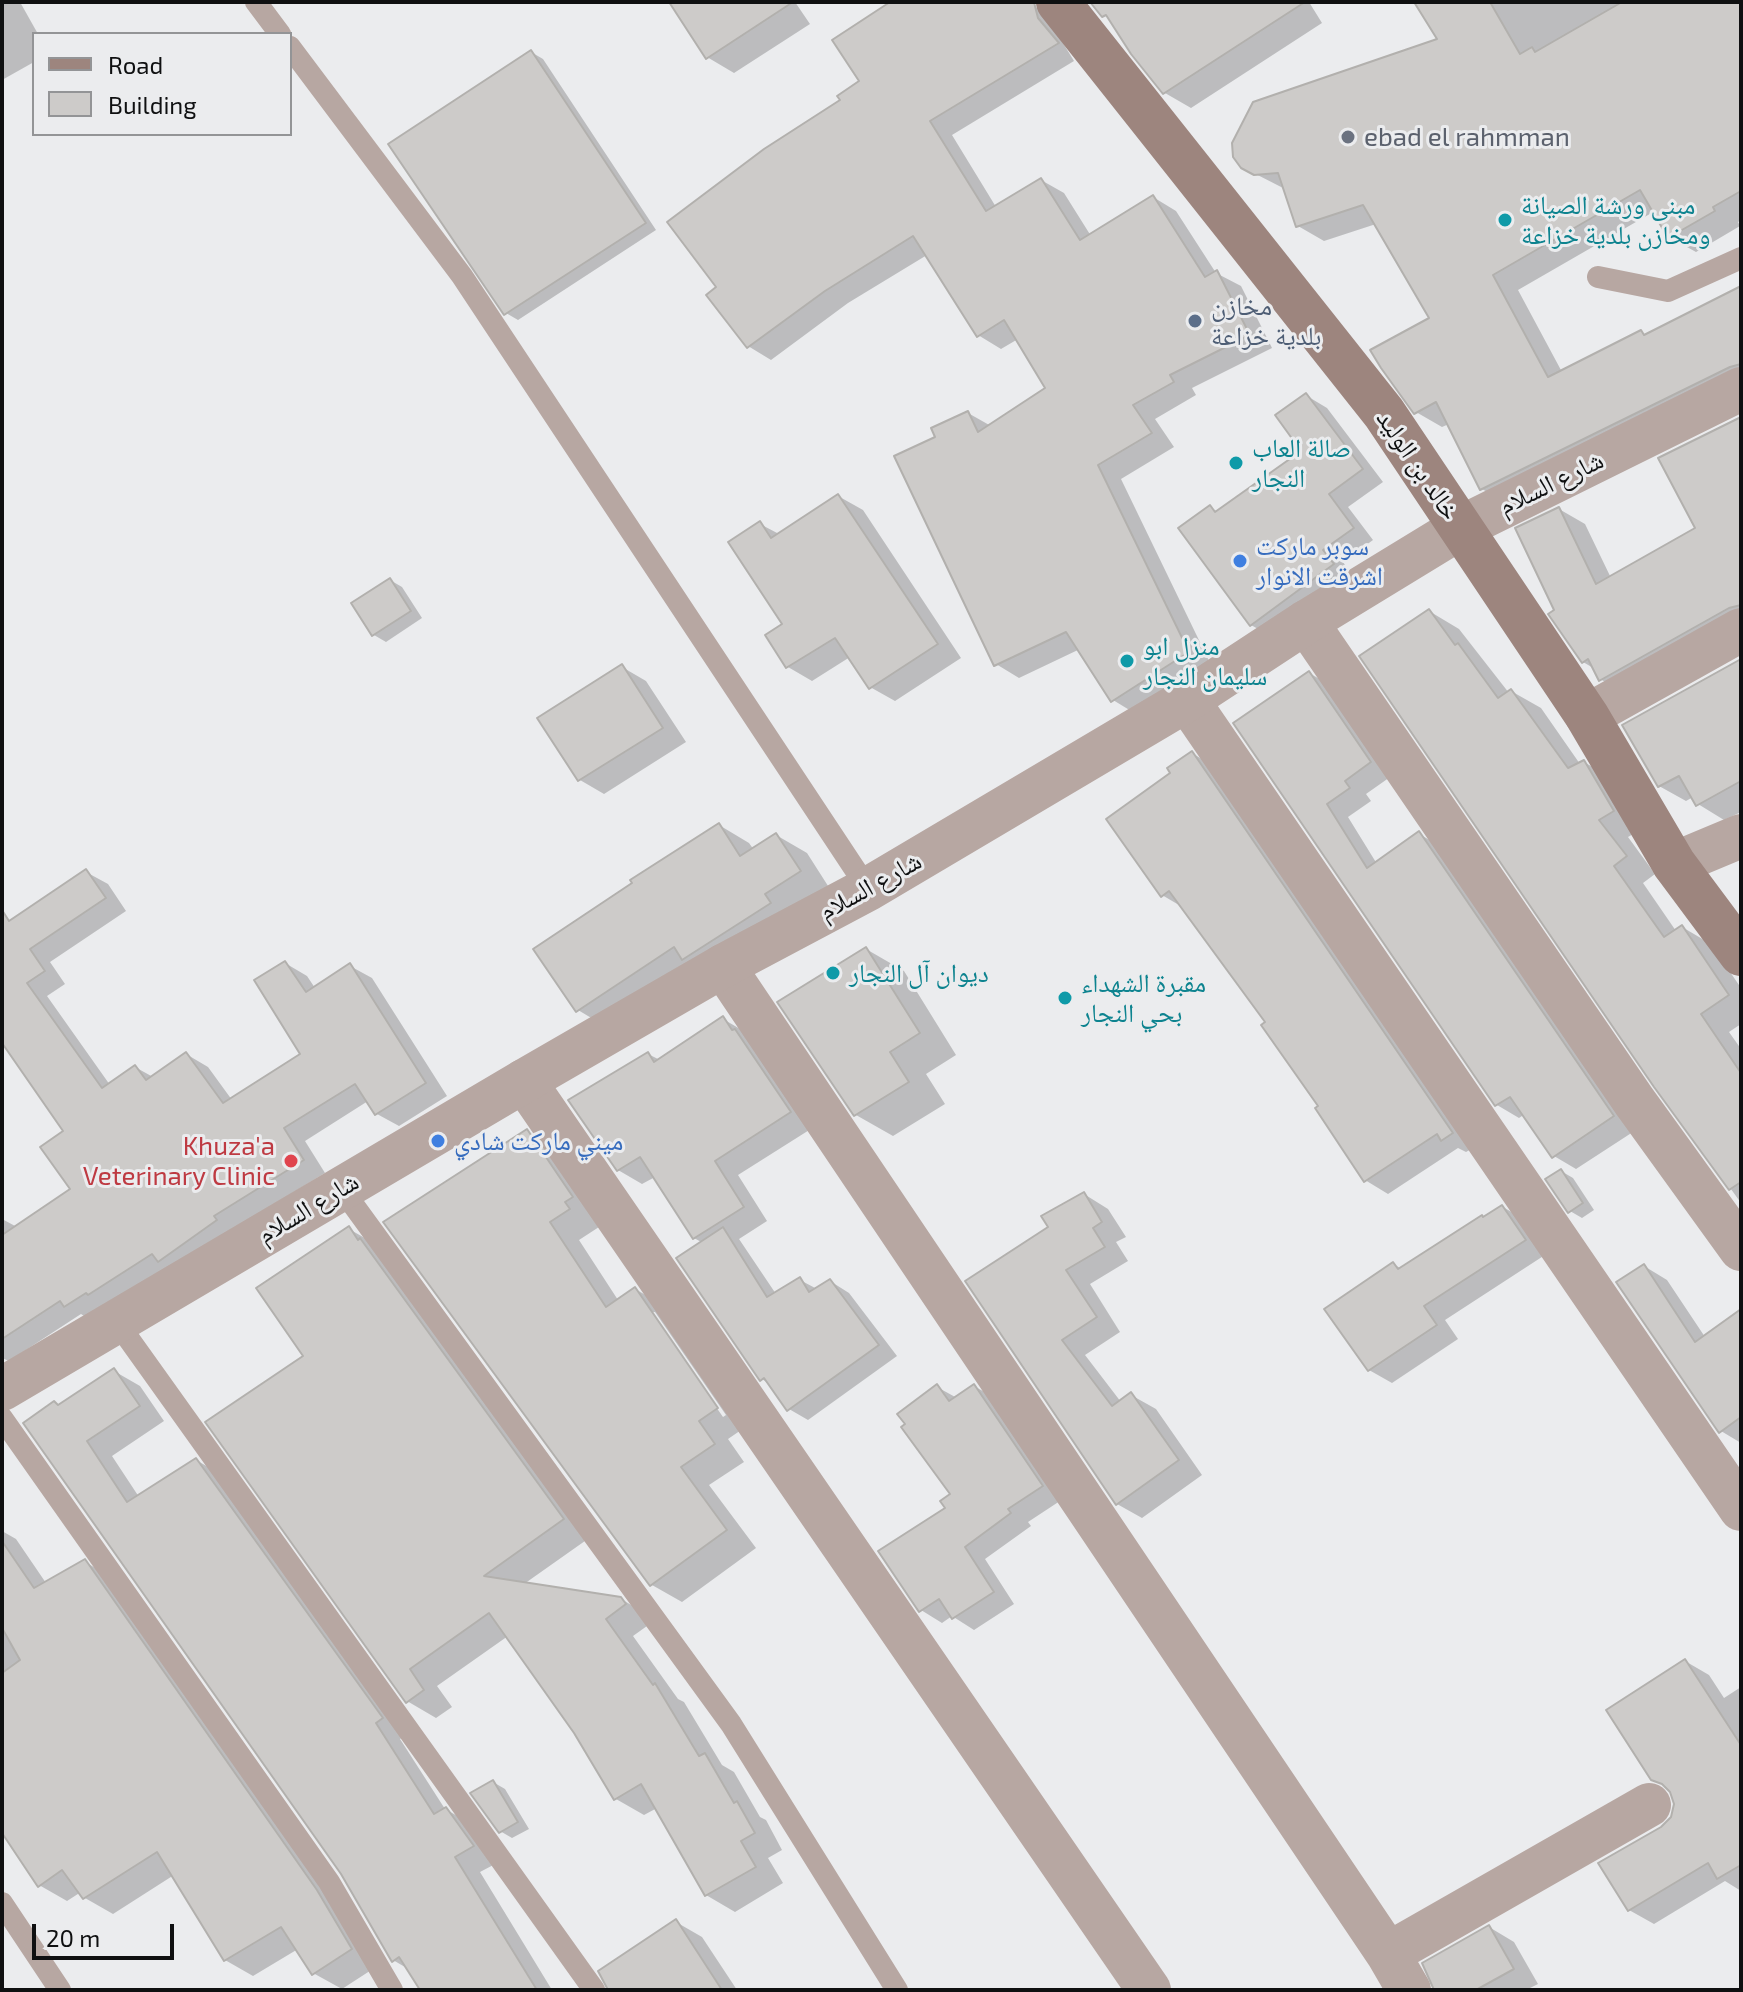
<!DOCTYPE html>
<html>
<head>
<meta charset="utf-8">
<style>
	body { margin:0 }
	#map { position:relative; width:1743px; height:1992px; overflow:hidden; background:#ebecee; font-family:"Exo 2",sans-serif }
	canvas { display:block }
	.frame { position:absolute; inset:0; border:4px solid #0f1011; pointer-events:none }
	.legend { position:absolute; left:32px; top:32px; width:260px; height:104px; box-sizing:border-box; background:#ebecee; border:2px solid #939496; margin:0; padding:10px 14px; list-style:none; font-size:24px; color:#0f1011 }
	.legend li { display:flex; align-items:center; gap:16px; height:40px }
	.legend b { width:40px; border:2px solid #939496 }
	.scale { position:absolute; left:32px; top:1924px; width:142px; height:36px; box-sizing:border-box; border:4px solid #0f1011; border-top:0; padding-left:10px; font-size:24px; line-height:28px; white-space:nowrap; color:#0f1011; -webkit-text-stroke:6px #ebecee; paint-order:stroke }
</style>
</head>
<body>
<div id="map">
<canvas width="1743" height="1992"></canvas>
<div class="frame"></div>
<ul class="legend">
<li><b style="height:10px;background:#9d857e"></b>Road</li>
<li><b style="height:22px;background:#cdcbc9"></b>Building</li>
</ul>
<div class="scale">20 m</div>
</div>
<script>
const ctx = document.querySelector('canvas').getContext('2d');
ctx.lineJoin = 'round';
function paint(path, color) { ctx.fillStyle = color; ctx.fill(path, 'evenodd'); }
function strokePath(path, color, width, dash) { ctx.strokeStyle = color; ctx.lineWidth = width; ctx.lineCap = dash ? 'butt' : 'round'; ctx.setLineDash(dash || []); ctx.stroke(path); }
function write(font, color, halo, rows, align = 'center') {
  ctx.font = font + ' "Exo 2","Noto Naskh Arabic",sans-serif'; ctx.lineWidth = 6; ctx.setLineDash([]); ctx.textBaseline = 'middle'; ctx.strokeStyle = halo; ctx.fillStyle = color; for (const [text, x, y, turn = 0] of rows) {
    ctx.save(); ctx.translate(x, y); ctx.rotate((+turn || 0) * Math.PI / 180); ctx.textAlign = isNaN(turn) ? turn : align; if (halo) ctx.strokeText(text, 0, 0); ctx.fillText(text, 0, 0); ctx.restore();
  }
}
paint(new Path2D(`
	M2,2H20L38,34H34V62L2,80Z
	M671,2H795L810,24L734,73L707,57Z
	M888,2H1026L1044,12L1074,61L952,135L996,207L1041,180L1064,193L1091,236L1153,197L1176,211L1216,273L1241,286L1272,348L1192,388L1196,395L1155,419L1174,447L1121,479L1211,665L1136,714L1113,700L1080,649L1019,678L996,664L937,438L968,413L991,426L1047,389L1018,339L1001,349L978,335L927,255L848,303L771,360L748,346L719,287L842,100L862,82L890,4Z
	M1100,2H1309L1322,23L1191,108L1165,93Z
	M1416,2H1741V220L1738,222L1740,226L1696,252L1669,237L1655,211L1518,290L1562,372L1641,333L1647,336L1741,297V389L1508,504L1482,489L1449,424L1442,427L1416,412L1432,318L1376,224L1324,241L1298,226L1285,189L1242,167L1440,40Z
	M531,52L543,59L656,230L518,320L506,313Z
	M1307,396L1327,408L1383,482L1348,507L1373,540L1343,562L1353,576L1272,637L1251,625L1210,507L1218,512L1304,451Z
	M1741,419V631L1627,694L1600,679L1595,669L1583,662L1557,611L1559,509L1585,524L1611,578L1698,529Z
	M838,496L863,510L961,658L895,701L870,687L850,657L812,681L788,667L768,636L785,625L760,524L779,534Z
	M390,580L402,587L422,618L386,642L374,635Z
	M1429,611L1459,629L1509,693L1511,691L1541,708L1580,764L1584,762L1613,779L1642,829L1628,837L1655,874L1643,883L1676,931L1682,927L1711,944L1741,988V1024L1729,1032L1741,1049V1203L1656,1085Z
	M1741,661V812L1724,820L1698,804L1693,797L1686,801L1659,786Z
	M622,667L646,681L686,742L604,794L580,780L540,719Z
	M1309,673L1332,686L1393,775L1366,794L1371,801L1348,817L1377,864L1419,834L1442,847L1636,1130L1576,1169L1554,1156L1525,1114L1519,1118L1497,1105L1236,723Z
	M1192,753L1215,767L1475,1147L1466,1152L1458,1148L1388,1194L1365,1180L1268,1023L1184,908L1162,895L1173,774Z
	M719,825L749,843L754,850L776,835L807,853L830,889L608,1028L578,1010Z
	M86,872L108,884L126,911L50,962L65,984L47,996L110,1085L135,1067L153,1077L186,1054L208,1067L232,1100L303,1055L285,963L307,976L315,988L350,966L372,978L447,1096L399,1126L377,1114L368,1101L305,1141L325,1173L87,1318L81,1314L9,1361L2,1358V1219L17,1227L73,1189L66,1131L2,1023V928Z
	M866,949L904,971L956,1055L926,1074L945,1104L893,1136L856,1115Z
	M723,1019L747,1033L814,1127L738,1175L767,1221L739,1239L776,1294L800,1280L817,1289L830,1281L849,1293L897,1356L808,1420L789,1409L771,1385L762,1379L703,1243L694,1238L655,1177L642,1184L618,1170L648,1054L660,1060Z
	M527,1132L557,1149L599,1227L579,1240L618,1300L635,1289L665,1306L747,1426L728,1439L744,1462L709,1485L756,1548L682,1602L652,1585L386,1223ZM650,1312H655L726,1415L723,1417Z
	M1561,1171L1573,1178L1594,1210L1582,1218L1570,1211Z
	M1084,1194L1108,1209L1126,1237L1116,1242L1128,1261L1090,1284L1120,1332L1085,1355L1121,1402L1131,1395L1156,1409L1202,1475L1142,1518L1117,1504L968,1282L1050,1228Z
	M1503,1207L1525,1220L1548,1253L1445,1320L1458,1339L1392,1383L1369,1370L1393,1264L1402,1269Z
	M349,1229L377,1245L592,1536L524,1584L621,1599L650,1616L654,1621L633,1636L678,1699L684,1702L722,1765L734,1772L760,1817L766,1820L782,1850L768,1858L783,1883L735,1912L706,1895L657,1808L644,1815L616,1799L576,1731L508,1636L437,1686L452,1707L436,1718L407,1701L306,1357Z
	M1644,1266L1667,1280L1705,1337L1741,1311V1443L1721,1431Z
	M114,1371L140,1386L164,1421L112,1456L139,1497L196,1460L222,1475L407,1734L400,1739L445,1809L472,1824L499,1862L480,1872L552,1990H422L410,1970L393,1960L60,1406Z
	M974,1386L995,1398L1063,1499L1028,1522L1031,1526L985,1559L1014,1604L974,1630L952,1616L942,1623L921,1610L953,1494L937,1387L957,1398Z
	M2,1531L16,1539L46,1583L85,1562L113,1578L379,1965L342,1989L313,1973L298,1949L253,1976L225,1960L174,1875L113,1914L85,1898L81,1892L67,1901L39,1885L2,1830Z
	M1685,1661L1709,1675L1724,1698L1741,1687V1891L1725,1881L1654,1924L1629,1910L1663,1828L1672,1819L1676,1806L1670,1789L1653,1779Z
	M493,1782L505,1789L529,1829L512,1838L500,1831Z
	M676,1922L702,1937L737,1990H610Z
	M1489,1927L1514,1942L1538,1984L1526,1990H1436Z`), '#0003');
const building = new Path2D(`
	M669,2H793L706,59Z
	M890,2H1034L1038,18L1059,43L930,121L986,211L1041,178L1080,240L1153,195L1205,277L1217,270L1250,335L1170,375L1174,382L1133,405L1152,433L1098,465L1189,652L1111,702L1066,632L994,666L894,456L935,437L931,428L968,411L978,432L1045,388L1004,320L977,337L913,236L825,291L747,348L706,295L716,287L667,222L764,149L840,100L837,96L859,81L832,40Z
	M1090,2H1305L1163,94L1131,54L1106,15L1102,17Z
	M1414,2H1490L1520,54L1532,47L1535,52L1622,2H1741V191L1713,207L1715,211L1668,238L1640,190L1493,275L1548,377L1641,330L1644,335L1741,286V364L1730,367L1480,490L1436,402L1414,414L1381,368L1370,350L1429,318L1363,205L1296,227L1278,173L1254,175L1241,168L1233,157L1232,143L1253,102L1437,39Z
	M531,50L646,223L504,315L388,144Z
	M1306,393L1363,469L1329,494L1354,528L1323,550L1334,564L1250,626L1178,528L1210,505L1215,512L1301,451L1275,415Z
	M1741,417V605L1729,608L1599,681L1588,659L1582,663L1548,614L1554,610L1515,528L1559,507L1596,584L1695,528L1658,458Z
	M838,494L938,644L869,689L835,638L786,668L765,635L782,624L728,542L760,521L771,538Z
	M390,578L411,611L372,636L351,603Z
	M1429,609L1455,645L1458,643L1498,698L1511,689L1568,768L1584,760L1614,811L1599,820L1627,856L1614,866L1664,937L1682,925L1729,995L1701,1014L1741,1073V1182L1729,1190L1654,1087L1359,656Z
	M1741,659V781L1696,806L1679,776L1658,787L1622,725Z
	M622,664L663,728L578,781L537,718Z
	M1309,671L1371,762L1345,781L1350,788L1327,804L1367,868L1419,831L1614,1116L1552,1158L1510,1097L1495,1106L1233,723Z
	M1192,751L1453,1133L1441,1141L1437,1134L1364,1182L1315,1108L1318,1106L1261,1025L1265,1022L1169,891L1161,897L1106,819L1170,773L1167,768Z
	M719,823L740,856L776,833L801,871L765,894L771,903L682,960L674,947L576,1012L533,949L632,883L630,880Z
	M86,869L106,898L30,949L45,971L27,983L102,1088L135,1065L146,1080L186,1052L223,1103L300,1054L254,980L285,961L306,992L350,963L426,1083L375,1115L355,1084L284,1128L304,1160L214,1216L217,1220L158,1262L152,1254L88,1295L86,1293L64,1307L60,1301L2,1339V1235L70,1189L40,1147L63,1131L2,1043V910L9,921Z
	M866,947L920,1033L890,1052L909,1082L854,1116L777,1002Z
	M723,1016L732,1030L735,1029L791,1112L715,1161L744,1207L693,1239L640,1157L617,1171L568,1100L648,1052L654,1062Z
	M527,1129L573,1197L565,1202L570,1209L550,1222L606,1307L635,1287L718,1408L699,1421L715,1444L681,1467L727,1530L650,1586L383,1222Z
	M1561,1169L1583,1203L1568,1213L1545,1179Z
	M1084,1192L1102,1222L1093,1228L1105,1247L1066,1270L1097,1317L1062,1340L1112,1406L1131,1392L1179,1460L1116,1505L965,1281L1048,1227L1041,1216Z
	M1502,1205L1526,1240L1424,1306L1437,1325L1368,1371L1324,1309L1393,1262L1398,1269L1482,1215L1483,1217Z
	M349,1226L358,1240L360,1238L564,1519L484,1576L621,1597L626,1604L606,1619L653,1685L655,1683L699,1756L705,1753L734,1803L737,1801L755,1833L741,1841L756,1867L705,1896L641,1784L614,1800L574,1733L489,1613L410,1669L424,1690L406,1703L205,1422L303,1356L256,1288Z
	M723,1227L767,1297L800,1277L809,1292L830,1279L879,1345L787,1411L764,1378L760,1381L676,1258Z
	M1644,1264L1695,1342L1741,1309V1417L1719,1433L1616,1282Z
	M114,1368L140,1406L87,1441L127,1502L196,1458L383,1718L376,1723L434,1814L446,1807L474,1846L455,1857L537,1990H420L399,1957L392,1962L341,1874L23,1423L54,1401L58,1405Z
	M937,1384L949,1401L974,1384L1043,1486L1008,1509L1011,1513L965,1547L994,1592L952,1619L939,1599L919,1612L878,1551L945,1508L940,1501L950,1494L901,1427L905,1424L897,1414Z
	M2,1541L34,1588L85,1559L317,1890L352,1949L312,1975L281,1927L224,1961L157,1852L83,1899L62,1870L38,1887L2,1833V1673L20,1660L2,1628Z
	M1685,1659L1741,1745V1865L1717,1879L1708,1863L1628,1911L1598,1863L1661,1827L1671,1817L1674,1804L1670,1792L1662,1784L1651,1780L1606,1710Z
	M493,1780L518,1822L499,1833L470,1793Z
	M676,1919L722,1990H608L598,1971Z
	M1489,1925L1514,1969L1476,1990H1434L1422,1963Z`);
paint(building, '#cdcbc9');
strokePath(building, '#b2b0ad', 2);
strokePath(new Path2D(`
	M256,2L280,34
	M290,47L462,276L868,889
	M1598,277L1668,291L1741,258
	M341,1188L731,1724L897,1990
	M116,1321L594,1990
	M2,1418L329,1882L392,1990
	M2,1903L60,1990`), '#b7a7a2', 22);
strokePath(new Path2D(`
	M1306,622L1634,1101L1741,1249
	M1187,700L1741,1509
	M1587,716L1741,630
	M1674,864L1741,836
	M723,966L1388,1954L1409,1990
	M524,1081L1149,1990
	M1388,1954L1649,1805`), '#b7a7a2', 44);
strokePath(new Path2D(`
	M2,1389L524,1081L723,966L868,889L1187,700L1306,622L1460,528L1741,389`), '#b7a7a2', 44);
strokePath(new Path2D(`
	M1058,2L1384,413L1587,716L1674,864L1741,954`), '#9d857e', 44);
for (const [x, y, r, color] of [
	[1348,137,8,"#6b7280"],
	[1505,220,8,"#0f9aa8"],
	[1195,321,8,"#5c6f8a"],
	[1236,463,8,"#0f9aa8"],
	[1240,561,8,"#3f7fe0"],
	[1127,661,8,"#0f9aa8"],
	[833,973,8,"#0f9aa8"],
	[1065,998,8,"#0f9aa8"],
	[438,1141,8,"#3f7fe0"],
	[291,1161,8,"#e0444e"]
]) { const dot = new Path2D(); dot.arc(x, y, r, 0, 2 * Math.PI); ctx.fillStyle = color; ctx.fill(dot); strokePath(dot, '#ebecee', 3); }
write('26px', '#5b616d', '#ebecee', [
	["ebad el rahmman",1364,137]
], 'left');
write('26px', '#0d838f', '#ebecee', [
	["مبنى ورشة الصيانة",1521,205],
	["ومخازن بلدية خزاعة",1521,235],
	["صالة العاب",1252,448],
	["النجار",1252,478],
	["منزل ابو",1143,646],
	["سليمان النجار",1143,676],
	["ديوان آل النجار",849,973],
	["مقبرة الشهداء",1081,983],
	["بحي النجار",1081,1013]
], 'left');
write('26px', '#4e5e75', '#ebecee', [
	["مخازن",1211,306],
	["بلدية خزاعة",1211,336]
], 'left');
write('26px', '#0f1011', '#ebecee', [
	["خالد بن الوليد",1418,465,56],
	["شارع السلام",1551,483,-26],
	["شارع السلام",870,886,-29],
	["شارع السلام",308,1208,-31]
]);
write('26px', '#366cbe', '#ebecee', [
	["سوبر ماركت",1256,546],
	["اشرقت الانوار",1256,576],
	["ميني ماركت شادي",454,1141]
], 'left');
write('26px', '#be3a42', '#ebecee', [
	["Khuza'a",275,1146],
	["Veterinary Clinic",275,1176]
], 'right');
</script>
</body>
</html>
